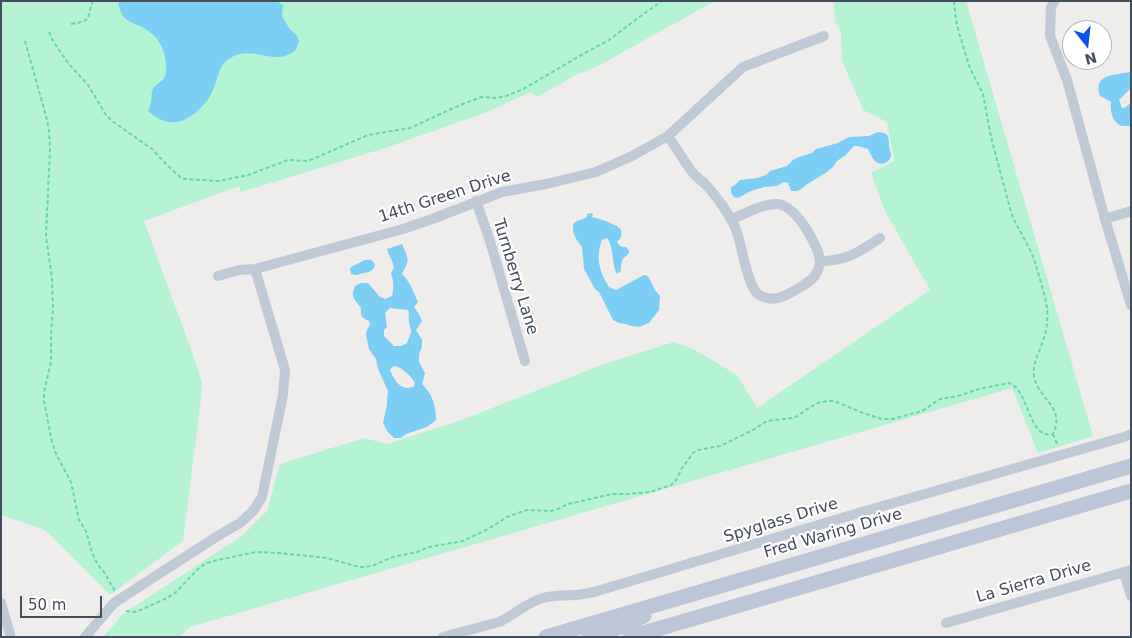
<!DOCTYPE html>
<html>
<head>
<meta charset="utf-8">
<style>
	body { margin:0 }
	#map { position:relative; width:1132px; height:638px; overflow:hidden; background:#efecec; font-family:"DejaVu Sans",sans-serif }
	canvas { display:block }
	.frame { position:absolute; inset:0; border:2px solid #434d5c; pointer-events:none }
	.north { position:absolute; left:1062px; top:20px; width:50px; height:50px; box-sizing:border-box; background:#fff; border:1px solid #b4b8be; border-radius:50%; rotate:164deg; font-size:14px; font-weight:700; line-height:20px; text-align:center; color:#434d5c }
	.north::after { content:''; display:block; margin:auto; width:18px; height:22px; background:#0551f1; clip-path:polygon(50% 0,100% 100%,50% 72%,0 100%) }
	.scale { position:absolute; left:20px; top:596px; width:82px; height:22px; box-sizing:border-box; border:2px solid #434d5c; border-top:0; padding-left:6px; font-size:15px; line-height:18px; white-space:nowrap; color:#434d5c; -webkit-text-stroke:4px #fff; paint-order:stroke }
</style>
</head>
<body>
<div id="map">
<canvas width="1132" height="638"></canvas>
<div class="frame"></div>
<div class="north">N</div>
<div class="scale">50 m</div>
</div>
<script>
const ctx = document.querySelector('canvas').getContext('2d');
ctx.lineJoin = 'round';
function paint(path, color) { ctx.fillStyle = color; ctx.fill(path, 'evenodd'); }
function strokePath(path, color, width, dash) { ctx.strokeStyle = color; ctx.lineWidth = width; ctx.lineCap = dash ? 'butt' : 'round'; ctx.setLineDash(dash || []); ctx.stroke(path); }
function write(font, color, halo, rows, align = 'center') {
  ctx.font = font + ' "DejaVu Sans",sans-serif'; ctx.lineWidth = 4.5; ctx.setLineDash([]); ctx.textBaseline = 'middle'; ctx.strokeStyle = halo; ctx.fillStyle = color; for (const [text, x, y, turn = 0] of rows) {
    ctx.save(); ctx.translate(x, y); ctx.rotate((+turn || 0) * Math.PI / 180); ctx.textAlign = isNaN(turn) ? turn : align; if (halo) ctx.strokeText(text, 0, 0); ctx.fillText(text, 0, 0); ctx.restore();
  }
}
paint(new Path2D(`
	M1,1H715L598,66L574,76L538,97L531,92L482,114L385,148L241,192L239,186L144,221L196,363L202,383V391L183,541L110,595L45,530L1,515Z
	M834,1H966L1093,436L1038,453L1012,388L190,627L179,637H103L123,614L243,535L267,511L280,464L364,438L387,444L459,421L601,365L674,342L695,350L737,375L757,408L930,290L886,213L871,173L894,161L887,122L863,110L842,60L841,33L835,21Z`), '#b4f3d4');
paint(new Path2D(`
	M118,1L278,2L283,5L282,16L289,28L297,36L299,41L295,51C291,53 286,56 281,57C264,58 248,48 232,57C219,63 218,78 213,90C207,105 187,125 169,122C161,121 154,116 148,111C153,103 150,96 153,89C155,84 162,82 164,78C167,73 166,68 166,63C164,45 156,34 140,26C134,24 127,21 123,16C120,12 119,6 118,1Z
	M1131,72V88L1119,100L1122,108H1124L1131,103V126C1130,126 1122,126 1122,126C1112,123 1110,110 1111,102L1100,96C1092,74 1115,75 1131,72Z
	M878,132C889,133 889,137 889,145C889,150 892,153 891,157C890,159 887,162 885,163C876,167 871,156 868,149L858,146H854L846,155L837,161L833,167L827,172L806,185L801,189L797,191H791L788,183L784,182L777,186L764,187L751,191L738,198L734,197L731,193V187L735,185L740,180L757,178L766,175L770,171L787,166L793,160L799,157L812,153L816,149L838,143L849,137L869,136Z
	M591,213L593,214L592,217C598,218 619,225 621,230C622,233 621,236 620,239L617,241C619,246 621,247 626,247C633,254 627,254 623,259C621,262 621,268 621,271L617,274C611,263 615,250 607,238L602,240C595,257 600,273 609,287L616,290L644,275L648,276L655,290L660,296L659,310L649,323L639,327L631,326L626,324L619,323L613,320L599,292L595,289L584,269L582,247L576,239L573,232V224C578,219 582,220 587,217V214Z
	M402,244C405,251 410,259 406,266C405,269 403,271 402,274C412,285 412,289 418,302L414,307L420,316L422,321L416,330L422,340V347L419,354V362L425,373L422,384C432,394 436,405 436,420L427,427L406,434L401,438H394L387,431L383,423L387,405V399L388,391L378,369L376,359L369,349L366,335L367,330L370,325L369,321C362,318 360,316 361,308C355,299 350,298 355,286L361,283H368L380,297L385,299L392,296C394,287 394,282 391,273L394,268C393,261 389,256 387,249ZM390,308L408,310C410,315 408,317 409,323C409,325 411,328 411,331C411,335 408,339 407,343L401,346H394L384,336V330L387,327L385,313ZM395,366C403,368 411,376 415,383L414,386C402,393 394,380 390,370L392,367Z
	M365,260C371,259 373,260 375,265C373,272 369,272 363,273C357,275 356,276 351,274L350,269L351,267Z`), '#7ccef5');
strokePath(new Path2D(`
	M71,24C94,20 85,20 93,1
	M49,32L53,41L68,63L88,85L106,115L112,121L152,149L168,166L180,177L185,179L219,181L248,175L288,160L306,161L313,159L368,135L410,128L458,106L481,97L496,98L506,96L525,88L583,54L609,40L638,18L662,1
	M25,41L46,116L49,131L50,149L46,236L52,279L53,308L51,335V362L44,392V401L52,442L56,454L71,482L79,520L86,531L92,553L98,565L104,572L115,591
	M1053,434L1058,446
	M126,611L136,612L167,598L175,593L200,567L207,563L217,560L256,552L279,553L327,558L359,567H366L374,565L393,557L417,552L429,547L463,541L488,529L507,517L527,510L551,511L558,509L568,504L612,494H627L650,492L671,485L676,480L682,468L693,453L698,450L720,446L753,430L767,421L792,418L798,416L807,409L818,403L827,401H834L863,413L882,419H893L922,411L940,399L958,396L979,389L1009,383C1029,389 1028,440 1053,434C1066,407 1038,399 1034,376C1032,364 1039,354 1042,343C1045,336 1047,328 1047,321C1049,304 1042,288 1038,272C1035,264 1034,257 1030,250C1024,237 1016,226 1011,212L991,137L983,94L970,68L959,33L956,20L954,1`), '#68d5ac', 2, [4, 2.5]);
strokePath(new Path2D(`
	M1055,1L1051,7L1050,36L1067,80L1105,219L1131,305
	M668,136C676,148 684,161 693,173C697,178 703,181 707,186C717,197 731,216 736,230C742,244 747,286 758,294C773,305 789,294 802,286C809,282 815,278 818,270C822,262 819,253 815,245C809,232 794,206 778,204C763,203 745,214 732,219
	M476,201L490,241L525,361
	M1105,219L1131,211
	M820,261C847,261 859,252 880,238
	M218,276L239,270L255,269L403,229L435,218L502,192L546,184L596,172L632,156L668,136L743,67L824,36
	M1124,572L1131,596
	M1,603L10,634
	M946,623L1131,570
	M85,637L114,603L216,537L240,523L253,511L262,497L283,395L285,370L255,269
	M443,637L499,622C515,615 527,602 543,598C553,595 564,596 575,595C581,595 588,593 594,592L855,514L1124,437L1131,434`), '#c0c9d6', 10);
strokePath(new Path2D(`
	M546,637L1131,466
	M589,637L620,627L644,616
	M630,637L1131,491`), '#bcc6d8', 15);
write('16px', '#434d5c', '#fff', [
	["14th Green Drive",445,197,-18],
	["Turnberry Lane",515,277,73],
	["Spyglass Drive",781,521,-17],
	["Fred Waring Drive",833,534,-16],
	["La Sierra Drive",1034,582,-16]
]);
</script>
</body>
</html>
